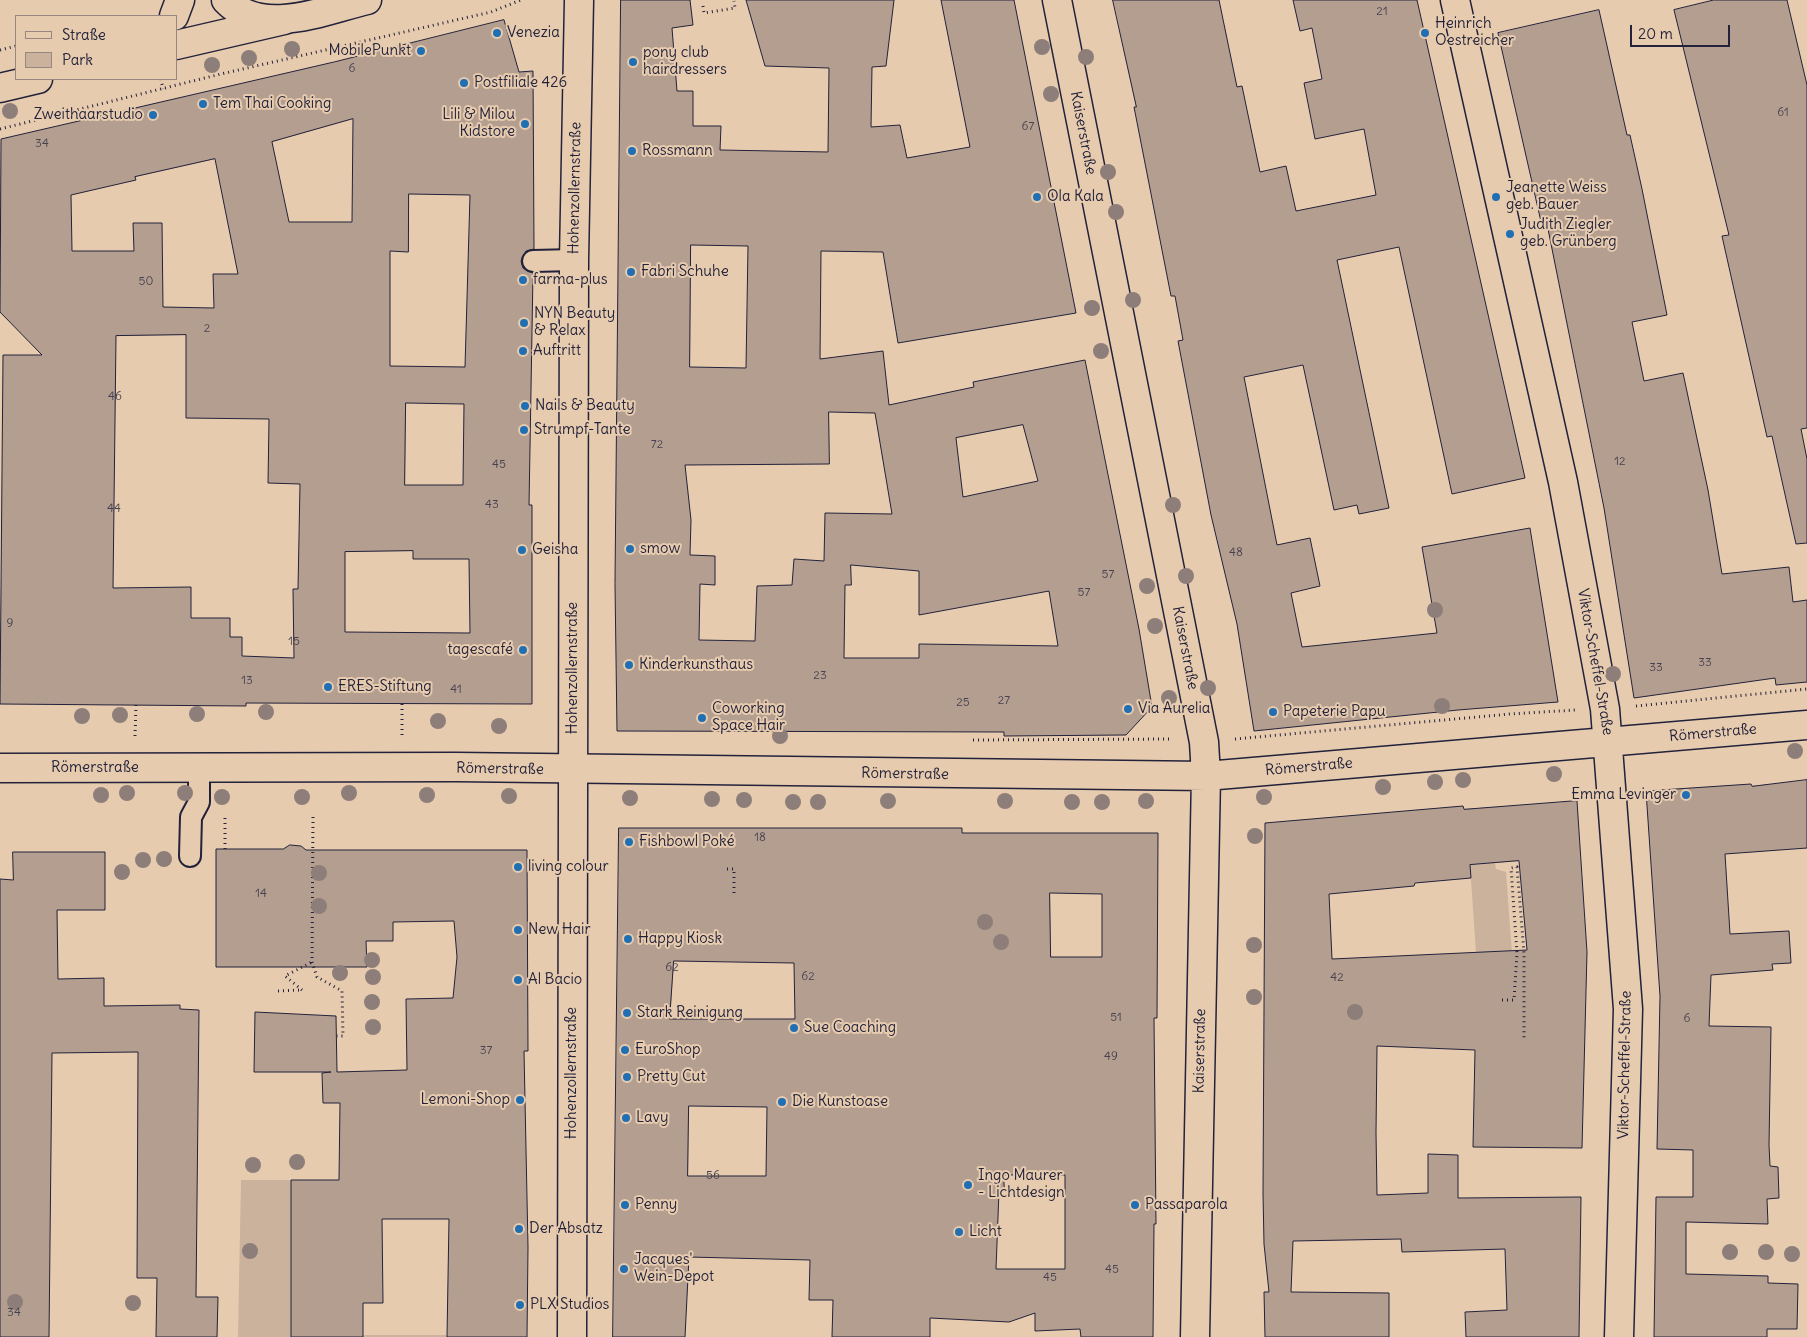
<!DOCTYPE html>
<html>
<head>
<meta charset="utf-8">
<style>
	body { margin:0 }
	#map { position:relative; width:1807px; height:1337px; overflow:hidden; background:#e7cbae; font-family:Delius,sans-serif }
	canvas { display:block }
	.legend { position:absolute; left:15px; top:15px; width:162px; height:65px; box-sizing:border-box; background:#e7cbae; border:1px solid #988780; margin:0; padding:6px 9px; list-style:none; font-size:15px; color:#22223b }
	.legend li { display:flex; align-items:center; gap:10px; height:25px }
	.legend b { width:25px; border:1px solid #988780 }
	.scale { position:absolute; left:1630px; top:25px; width:100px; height:22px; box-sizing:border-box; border:2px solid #22223b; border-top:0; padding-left:6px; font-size:15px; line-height:18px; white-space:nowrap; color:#22223b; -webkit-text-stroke:4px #e7cbae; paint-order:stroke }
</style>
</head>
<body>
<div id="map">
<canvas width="1807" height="1337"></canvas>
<ul class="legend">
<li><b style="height:6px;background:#e7cbae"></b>Straße</li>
<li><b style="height:14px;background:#cab29d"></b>Park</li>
</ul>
<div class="scale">20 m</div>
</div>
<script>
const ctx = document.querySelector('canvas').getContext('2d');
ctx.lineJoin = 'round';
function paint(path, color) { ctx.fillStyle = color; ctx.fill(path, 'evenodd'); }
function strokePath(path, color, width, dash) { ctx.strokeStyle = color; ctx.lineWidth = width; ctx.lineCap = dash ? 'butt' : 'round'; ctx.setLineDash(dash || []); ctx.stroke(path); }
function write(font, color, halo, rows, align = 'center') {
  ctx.font = font + ' Delius,sans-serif'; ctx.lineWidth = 4; ctx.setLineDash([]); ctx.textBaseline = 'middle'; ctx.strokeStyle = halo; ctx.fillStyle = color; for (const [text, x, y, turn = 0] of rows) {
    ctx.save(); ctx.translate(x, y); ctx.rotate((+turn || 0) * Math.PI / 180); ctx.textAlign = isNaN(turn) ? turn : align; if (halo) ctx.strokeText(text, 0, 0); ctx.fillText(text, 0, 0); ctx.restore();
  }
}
paint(new Path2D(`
	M1495,863L1496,869L1506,872L1512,954L1476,953L1470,865Z
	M241,1180H291V1337H238Z
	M363,1335H447V1337H363Z`), '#cab29d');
const building = new Path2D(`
	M621,0H690L693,25L672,28L677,91H693V126H721L720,150L828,152L829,68L765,66L746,0H894L886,66L872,67L871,127L900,125L907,158L970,147L941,0H1014L1076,313L898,343L883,252L821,251L820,359L883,351L889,405L974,387L973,382L1085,360L1139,629L1152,707L1126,735L1004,736V732L617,731L615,584ZM691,245L748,246L746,368L690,367ZM829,412L875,413L892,514L825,513L824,561L794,559L792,585L757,586L755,641L699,640L700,584L715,585V556L690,555L691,520L685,465L829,464ZM1023,425L1038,481L963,497L956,438ZM851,565L919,571V615L1049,591L1058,646L919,644V658H844L845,585H851Z
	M1113,0H1219L1237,87L1242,86L1260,172L1286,166L1296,211L1376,195L1364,129L1315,139L1304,83L1322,79L1312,28L1300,31L1293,0H1417L1525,478L1452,494L1399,247L1337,260L1389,508L1359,514L1357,505L1334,510L1303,365L1244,377L1277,545L1310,538L1320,586L1291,593L1302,647L1437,633L1422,547L1530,528L1558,702L1458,710L1254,731L1237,624L1211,515L1178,341L1183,340L1175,296H1171L1134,107H1136Z
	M1714,0H1787L1807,85V428L1801,429L1807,459V543L1796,544L1772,436L1767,437L1722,236L1729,235L1674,10Z
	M1599,10L1627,135H1630L1642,189L1667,315L1632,322L1644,381L1683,373L1708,490L1722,574L1789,567L1793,602L1807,600V682L1776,685L1775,678L1634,698L1604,508L1547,224L1542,226L1498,33Z
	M504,20L519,72L533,71L534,249L526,251L521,261L523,268L533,273L529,505H532V704L246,703V706L0,704L3,355H42L0,312L1,139L334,62ZM353,119L352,222H289L272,142ZM215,159L238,274H213L214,308L163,307L162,223H133L134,251H72L71,195L136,180L135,177ZM409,194L470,195L465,367L390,366V251L408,252ZM186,335V418L269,419L268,483L300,484L298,589H293L294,658L242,656V637H230V618H191V587L113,588L116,336ZM406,403L464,404L463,485H405ZM413,551V559H469L470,633L345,632V552Z
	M1807,780V848L1725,854L1730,934L1789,931L1791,963L1772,964L1773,970L1711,975L1709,1026L1771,1027L1769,1145L1770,1166L1778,1167L1779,1198L1767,1199L1768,1224L1686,1222V1274L1768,1276V1283L1798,1284L1797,1329H1767V1337H1654L1656,1197H1693V1150L1657,1149L1660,996L1646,791L1751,784L1752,786Z
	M1577,801L1587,952L1582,1148L1473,1147L1475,1050L1377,1046L1376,1133L1377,1195L1428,1193V1154L1458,1155V1198L1581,1197L1579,1337H1466L1465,1312L1507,1310L1505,1249L1402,1252L1401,1239L1293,1241L1291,1292L1389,1293V1337H1265L1264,1292H1269L1264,1244L1263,1193L1265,823L1463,806L1464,809ZM1519,861L1527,950L1332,959L1329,894L1414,886L1415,883L1471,878L1470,865Z
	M619,828H962V833H1158L1157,1018H1154L1156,1224H1154L1153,1337H1081L1080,1329L1035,1331V1313L1009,1322L930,1318V1337H832L833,1300H809L810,1260L689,1257L685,1337H613ZM1050,893L1102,894V957H1051ZM674,961L794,963L795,1019H670ZM689,1106L767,1107L766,1176H688ZM1004,1175H1065V1269H996L999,1191H1004Z
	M290,845L301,846L306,850H527L528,1051H524L528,1247L527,1337H447L449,1219H382L383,1303H363V1337H291V1180H339L340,1103H323L322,1073L331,1072H254L255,1012L336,1016L337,1072L407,1070L406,999L453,998L457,957L454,921L393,922V941H366L367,967H216V849H283Z
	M13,852H105V910H57L58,979L104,978V1006L180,1005V1009L199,1010L196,1297H218L217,1337H156L157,1278H137L138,1052L52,1053L49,1337H0V879L13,880Z`);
paint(building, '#b49e90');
strokePath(building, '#22223b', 1);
const lane = new Path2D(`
	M533,261L574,260
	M190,856L191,817L199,802V768`);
const street = new Path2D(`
	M1057,0L1204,742L1206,776L1195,1337
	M1455,0L1563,482L1605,709L1628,1009L1619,1337
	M174,16L180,0
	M176,45L284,20
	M0,88L38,79
	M0,768L456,767L1206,776L1807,725`);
const secondary = new Path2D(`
	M226,0C262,38 324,10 367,0
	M572,1337L574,260L579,0`);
strokePath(lane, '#22223b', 24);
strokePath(street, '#22223b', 31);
strokePath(secondary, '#22223b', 31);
strokePath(new Path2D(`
	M703,6L704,13L735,8L734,1
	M0,50L16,46
	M161,79L163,89
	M0,129L221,74L491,12L521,0
	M402,704V736
	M1636,706L1807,689
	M135,736L136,705
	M1235,739L1510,714L1575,710
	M973,740L1171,739
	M313,817L312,962L317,977L342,991L343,1036H337
	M225,849V817
	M727,869H734V897
	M302,990L285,976L312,962
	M278,991L301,990
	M1502,1000H1514L1517,953L1511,868L1517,867L1524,953V1040`), '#22223b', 3, [1, 4]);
strokePath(lane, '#e7cbae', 20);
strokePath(street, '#e7cbae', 28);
strokePath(secondary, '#e7cbae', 28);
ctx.fillStyle = '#8d7e7a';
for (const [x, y] of [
	[1042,47],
	[292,49],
	[1086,57],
	[249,58],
	[212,65],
	[1051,94],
	[10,111],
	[1108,172],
	[1116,212],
	[1133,300],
	[1092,308],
	[1101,351],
	[1173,505],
	[1186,576],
	[1147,586],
	[1435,610],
	[1155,626],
	[1613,674],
	[1208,688],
	[1169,698],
	[1442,706],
	[266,712],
	[197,714],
	[120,715],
	[82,716],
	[438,721],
	[499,726],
	[780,736],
	[1795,751],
	[1554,774],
	[1463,780],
	[1435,782],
	[1383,787],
	[127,793],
	[185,793],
	[349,793],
	[101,795],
	[427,795],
	[509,796],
	[222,797],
	[302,797],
	[1264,797],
	[630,798],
	[712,799],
	[744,800],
	[888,801],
	[1005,801],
	[1146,801],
	[793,802],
	[818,802],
	[1072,802],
	[1102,802],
	[1255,836],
	[164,859],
	[143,860],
	[122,872],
	[319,873],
	[319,906],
	[985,922],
	[1001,942],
	[1254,945],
	[372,960],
	[340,973],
	[373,977],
	[1254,997],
	[372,1002],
	[1355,1012],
	[373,1027],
	[297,1162],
	[253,1165],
	[250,1251],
	[1730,1252],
	[1766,1252],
	[1792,1254],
	[15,1302],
	[133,1303]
]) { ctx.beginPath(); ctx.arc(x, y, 8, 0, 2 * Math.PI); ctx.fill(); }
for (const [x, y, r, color] of [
	[497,33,5,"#1f6fb2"],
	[1425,33,5,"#1f6fb2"],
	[421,51,5,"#1f6fb2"],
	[633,62,5,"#1f6fb2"],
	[464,83,5,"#1f6fb2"],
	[203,104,5,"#1f6fb2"],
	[153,115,5,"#1f6fb2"],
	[525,124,5,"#1f6fb2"],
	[632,151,5,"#1f6fb2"],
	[1037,197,5,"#1f6fb2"],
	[1496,197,5,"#1f6fb2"],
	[1510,234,5,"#1f6fb2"],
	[631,272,5,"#1f6fb2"],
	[523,280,5,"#1f6fb2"],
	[524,323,5,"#1f6fb2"],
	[523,351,5,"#1f6fb2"],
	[525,406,5,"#1f6fb2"],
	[524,430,5,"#1f6fb2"],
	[630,549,5,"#1f6fb2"],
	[522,550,5,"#1f6fb2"],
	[523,650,5,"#1f6fb2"],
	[629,665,5,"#1f6fb2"],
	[328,687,5,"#1f6fb2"],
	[1128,709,5,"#1f6fb2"],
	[1273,712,5,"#1f6fb2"],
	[702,718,5,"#1f6fb2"],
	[1686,795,5,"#1f6fb2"],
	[629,842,5,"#1f6fb2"],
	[518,867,5,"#1f6fb2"],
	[518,930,5,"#1f6fb2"],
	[628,939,5,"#1f6fb2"],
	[518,980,5,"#1f6fb2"],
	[627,1013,5,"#1f6fb2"],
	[794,1028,5,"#1f6fb2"],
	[625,1050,5,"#1f6fb2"],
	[627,1077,5,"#1f6fb2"],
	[520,1100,5,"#1f6fb2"],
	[782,1102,5,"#1f6fb2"],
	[626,1118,5,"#1f6fb2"],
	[968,1185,5,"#1f6fb2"],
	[625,1205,5,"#1f6fb2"],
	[1135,1205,5,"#1f6fb2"],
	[519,1229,5,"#1f6fb2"],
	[959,1232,5,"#1f6fb2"],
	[624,1269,5,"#1f6fb2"],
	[520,1305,5,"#1f6fb2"]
]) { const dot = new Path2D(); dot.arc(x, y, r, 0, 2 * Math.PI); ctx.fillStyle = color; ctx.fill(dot); strokePath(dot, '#e7cbae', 2); }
write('12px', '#464150', null, [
	["21",1382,12],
	["6",352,69],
	["61",1783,113],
	["67",1028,127],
	["34",42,144],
	["50",146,282],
	["2",207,329],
	["46",115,397],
	["72",657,445],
	["12",1620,462],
	["45",499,465],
	["43",492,505],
	["44",114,509],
	["48",1236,553],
	["57",1108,575],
	["57",1084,593],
	["9",10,624],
	["15",294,642],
	["33",1705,663],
	["33",1656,668],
	["23",820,676],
	["13",247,681],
	["41",456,690],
	["27",1004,701],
	["25",963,703],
	["18",760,838],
	["14",261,894],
	["62",672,968],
	["62",808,977],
	["42",1337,978],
	["51",1116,1018],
	["6",1687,1019],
	["37",486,1051],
	["49",1111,1057],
	["56",713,1176],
	["45",1112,1270],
	["45",1050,1278],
	["34",14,1313]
]);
write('15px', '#22223b', '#e7cbae', [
	["Heinrich",1435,24],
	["Oestreicher",1435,41],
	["Venezia",507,33],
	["MobilePunkt",411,51,"right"],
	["pony club",643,53],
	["hairdressers",643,70],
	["Postfiliale 426",474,83],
	["Tem Thai Cooking",213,104],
	["Zweithaarstudio",143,115,"right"],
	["Lili & Milou",515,115,"right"],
	["Kidstore",515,132,"right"],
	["Rossmann",642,151],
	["Jeanette Weiss",1506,188],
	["geb. Bauer",1506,205],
	["Ola Kala",1047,197],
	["Judith Ziegler",1520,225],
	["geb. Grünberg",1520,242],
	["Fabri Schuhe",641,272],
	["farma-plus",533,280],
	["NYN Beauty",534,314],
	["& Relax",534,331],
	["Auftritt",533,351],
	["Nails & Beauty",535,406],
	["Strumpf-Tante",534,430],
	["smow",640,549],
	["Geisha",532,550],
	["tagescafé",513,650,"right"],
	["Kinderkunsthaus",639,665],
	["ERES-Stiftung",338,687],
	["Coworking",712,709],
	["Space Hair",712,726],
	["Via Aurelia",1138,709],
	["Papeterie Papu",1283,712],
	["Emma Levinger",1676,795,"right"],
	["Fishbowl Poké",639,842],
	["living colour",528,867],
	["New Hair",528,930],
	["Happy Kiosk",638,939],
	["Al Bacio",528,980],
	["Stark Reinigung",637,1013],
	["Sue Coaching",804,1028],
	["EuroShop",635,1050],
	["Pretty Cut",637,1077],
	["Lemoni-Shop",510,1100,"right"],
	["Die Kunstoase",792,1102],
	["Lavy",636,1118],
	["Ingo Maurer",978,1176],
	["- Lichtdesign",978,1193],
	["Penny",635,1205],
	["Passaparola",1145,1205],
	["Der Absatz",529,1229],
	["Licht",969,1232],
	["Jacques'",634,1260],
	["Wein-Depot",634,1277],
	["PLX Studios",530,1305]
], 'left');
write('15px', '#22223b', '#e7cbae', [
	["Kaiserstraße",1083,133,79],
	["Hohenzollernstraße",575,188,-89],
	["Kaiserstraße",1185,648,79],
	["Viktor-Scheffel-Straße",1595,662,80],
	["Hohenzollernstraße",573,668,-90],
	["Römerstraße",1713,733,-5],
	["Römerstraße",1309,767,-5],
	["Römerstraße",95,768],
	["Römerstraße",500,769,1],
	["Römerstraße",905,774,1],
	["Kaiserstraße",1200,1051,-89],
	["Viktor-Scheffel-Straße",1625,1065,-89],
	["Hohenzollernstraße",572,1073,-90]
]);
</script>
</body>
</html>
